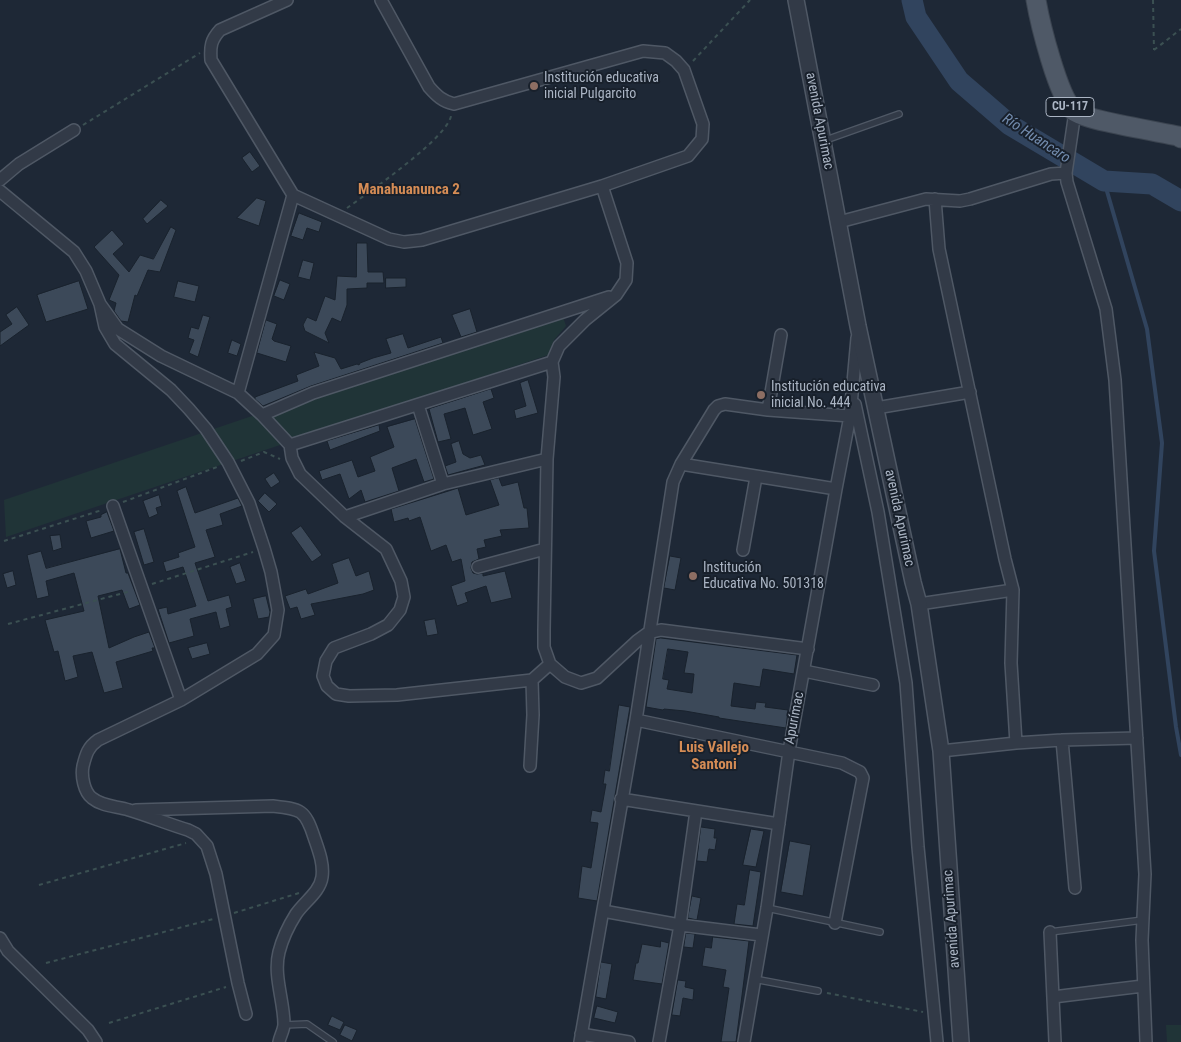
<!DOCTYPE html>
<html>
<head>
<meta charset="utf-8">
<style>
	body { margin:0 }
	canvas { display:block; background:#1e2836 }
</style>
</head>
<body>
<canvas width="1181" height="1042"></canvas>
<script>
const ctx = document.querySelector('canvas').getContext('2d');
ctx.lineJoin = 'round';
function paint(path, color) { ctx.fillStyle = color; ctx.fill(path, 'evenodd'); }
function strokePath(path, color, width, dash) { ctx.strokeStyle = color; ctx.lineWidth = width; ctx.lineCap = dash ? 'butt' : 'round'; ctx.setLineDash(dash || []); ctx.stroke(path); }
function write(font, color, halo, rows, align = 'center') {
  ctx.font = font + ' "Roboto Condensed",sans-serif'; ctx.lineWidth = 4; ctx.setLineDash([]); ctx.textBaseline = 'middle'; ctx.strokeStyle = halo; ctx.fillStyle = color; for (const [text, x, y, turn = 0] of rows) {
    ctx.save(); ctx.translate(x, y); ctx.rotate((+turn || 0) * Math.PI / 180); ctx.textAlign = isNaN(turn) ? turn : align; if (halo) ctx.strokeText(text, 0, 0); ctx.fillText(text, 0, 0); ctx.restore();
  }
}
paint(new Path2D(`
	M563,317L566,326L554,340L548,355L6,537L4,500L258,414Z
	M1166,1025H1181V1042H1167Z`), '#203437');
strokePath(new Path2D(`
	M1104,181L1147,329L1162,443L1154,551L1176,727L1181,755`), '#31445e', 4);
strokePath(new Path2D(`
	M912,0L916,17L959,81L1010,125L1104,181L1152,184L1181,201`), '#31445e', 21);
const building = new Path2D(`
	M250,152L260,166L252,172L242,158Z
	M257,198L266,201L259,226L237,218Z
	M161,200L168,206L147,224L143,219Z
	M299,213L322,222L319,232L307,228L303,240L291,236Z
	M171,227L176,230L160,272L148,270L137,296L135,295L128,322L121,321L114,311L116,303L109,300L119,275L94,247L112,230L124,244L113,254L129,272L140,255L153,259Z
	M357,243H367L368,272H383L384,283H367V288L347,289V305L341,322L332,318L325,333L329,343L305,331L303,325L307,317L316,321L325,296L335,300L337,276L356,277Z
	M303,260L314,263L310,280L298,277Z
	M386,278H406V287L386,288Z
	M280,280L290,284L284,300L274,296Z
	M79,281L88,309L46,322L37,295Z
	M178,281L199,286L195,302L174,297Z
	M17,307L29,325L0,346V332L12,324L6,315Z
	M470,309L477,332L461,337L452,315Z
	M203,315L210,317L198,357L189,353L194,340L188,338L191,327L198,329Z
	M266,320L277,324L272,339L274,341L291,346L286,362L257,353Z
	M403,334L408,348L441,337L443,343L311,386L263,406L255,399V397L298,381L296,375L319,366L314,352L335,358L341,369L357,364L359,365L360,363L373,358L391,353L386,339Z
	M232,340L241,344L237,356L228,353Z
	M528,380L538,413L516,419L514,410L526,406L520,383Z
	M491,389L494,398L483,402L492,429L473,435L465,408L444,414L451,439L438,442L429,409Z
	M415,419L434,479L424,482L416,459L392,468L399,491L365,502L361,490L349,499L340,474L322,480L319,471L352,460L358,477L375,471L370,457L394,447L387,427Z
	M379,425L380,431L330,450L327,441Z
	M459,441L463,454L470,458L481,455L485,465L448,475L445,466L456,462L451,444Z
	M274,473L280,482L271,488L265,479Z
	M499,478L502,486L518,482L524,508H527L529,528L500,530L502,536L484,540L486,547L477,549L479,559L472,562L471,568L473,573L477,574L483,573V576L505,571L512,598L491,603L486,586L465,593L468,602L457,606L451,586L465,581L461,559L452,562L446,545L431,551L420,517L409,521L408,518L394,522L391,509L458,488L466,515L499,505L490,480Z
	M186,487L195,513L238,498L242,506L220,514L223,525L206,530L215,557L195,563L208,601L229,595L232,607L226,609L230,626L220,629L216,612L190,619L194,636L169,643L158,609L167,607L168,614L196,606L183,567L166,572L163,562L179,557L178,553L195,547L177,491Z
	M265,493L277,504L269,512L258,501Z
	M159,495L162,506L156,508L158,514L149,518L143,501Z
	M107,512L114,531L91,538L86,521L101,517V515Z
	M301,526L322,555L312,562L291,533Z
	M144,529L154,562L144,565L134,532Z
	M60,535L62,548L53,551L50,536Z
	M120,549L126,573H128L140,605L129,609L122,590L98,596L109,648L134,637L149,632L155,648H152L153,651L116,662L123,688L104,693L92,652L73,656L78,677L65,681L58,651L54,652L45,620L84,611L74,573L46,581L49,596L37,599L27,555L41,551L46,568Z
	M670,556L681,558L675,590L664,588Z
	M349,558L356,576L369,571L374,590L363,594L311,604L315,615L301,619L297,607L290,609L285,596L306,589L308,594L338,583L332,564Z
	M240,563L246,581L236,584L230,567Z
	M13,571L16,585L7,588L3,574Z
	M266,596L270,612L269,617L258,619L253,599Z
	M435,619L438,634L427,636L424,621Z
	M661,638L797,655L794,674L763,669L760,687L734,683L731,706L755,709L756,702L766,703L765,707L788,710L786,728L719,718V717L685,711L664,709L663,710L646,707L656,639ZM668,649L688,652L684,673L694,674L692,693L667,689L669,680L663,679Z
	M207,643L210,654L192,659L188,648Z
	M619,705L630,707L597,901L578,898L582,866L591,868L598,823L590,822L592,810L601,812L606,784H603L605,770L609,771Z
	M701,827L715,829L714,838H717L715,850L709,849L707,862L697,861Z
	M751,829L764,831L756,867L743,865Z
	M790,841L811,845L803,896L781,892Z
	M750,870L761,872L753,926L734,924L737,904L744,905Z
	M692,896L701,898L697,920L688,918Z
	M686,933L695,934L693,948L684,947Z
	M713,937L749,941L736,1042H721L729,988L723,987L726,970L702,966L705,947L711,948Z
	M661,941L669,943L662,984L633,980L636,963H638L642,944L660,947Z
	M601,962L612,964L606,999L596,997Z
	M678,980L686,981L685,987L694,989L693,1000L683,998L680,1016L672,1015Z
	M597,1006L618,1012L615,1023L594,1018Z
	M332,1016L344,1022L340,1030L328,1025Z
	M345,1025L357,1030L352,1041L340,1035Z`);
paint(building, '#3c4959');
strokePath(building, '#19222d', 1);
const service = new Path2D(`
	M823,141L899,114
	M767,908L880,932
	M1050,932L1143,920
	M754,979L818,991
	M284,1025L307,1024L333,1042`);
const minor = new Path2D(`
	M287,0L220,30C211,40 210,46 211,60L293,195L389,239L404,242L422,240L602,186L688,156L702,139L703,124L684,70L676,61L665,53L643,51L454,104C442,101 437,96 429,87L381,0
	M1075,112L1066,173L1067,182L1106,309L1115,380L1145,874L1142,940L1146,1042
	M0,180L19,164L74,130
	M602,186L627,263L626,280L616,295L585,320L559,346L552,362L554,377L547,459L544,630V647L550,664L565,677L581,683L597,678L637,641L648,633L661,630L808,649
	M0,191L74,252L86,271L100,304L118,329L161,356L238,393L262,415L313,393L609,297
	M935,199L939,249L1005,559L1013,590L1011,663L1016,743L941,751
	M839,222L926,199L960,201L970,199L1051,174L1066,173
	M100,304L105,327L115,344L171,390L189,409L206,429L228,462L249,503L264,548L271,572L278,610L274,635L257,654L181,700L98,740C88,747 86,754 83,766C81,776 84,792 92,798C103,807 117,806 129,810C149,816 168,824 188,830L196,834L207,846L216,874L238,983L246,1014
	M238,393L293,195
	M855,404L878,512L906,683L918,847L937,1042
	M418,405L443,484
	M876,408L970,392
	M768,410L781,335
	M262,415L290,445L292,458L300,474L345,517L386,549L401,581L404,597L400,610L388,625L371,634L334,648L326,661L323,676L327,686L336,694L349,696L397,695L532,680L550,664
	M290,445L552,362
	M681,464L836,489
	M113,506L181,700
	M345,517L443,484L547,459
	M743,550L756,477
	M478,567L545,549
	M919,604L1013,590
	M804,671L873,685
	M636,720L842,763L860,772L863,778L835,923
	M1062,740L1075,888
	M1016,743L1062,740L1137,738
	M530,766L533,715L532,680
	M621,799L779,824
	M136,810L273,806C300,809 305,809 314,837C318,849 324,863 322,877C320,892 304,902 296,914C289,925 282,940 279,952C273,975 284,1001 284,1024C284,1030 280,1036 279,1042
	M603,911L680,925L761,935
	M1050,932L1055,1042
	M0,938L8,951L88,1030L96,1042
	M1053,997L1143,986
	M581,1034L629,1042
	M580,1042L636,720L673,482L681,464L714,410L718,406L725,404L768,410L850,416
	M659,1042L680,925L696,811
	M744,1042L767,908L789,751L836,489L850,416L857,338`);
const tertiary = new Path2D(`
	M796,0L858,326L913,582L919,604L941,751L961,1042`);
const primary = new Path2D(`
	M1036,0C1040,23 1058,97 1074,111C1084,120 1160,132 1178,136L1181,138`);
strokePath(service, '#4f5865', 8);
strokePath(minor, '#4f5865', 14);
strokePath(tertiary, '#4f5865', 18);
strokePath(primary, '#3b4450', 21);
strokePath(new Path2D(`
	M1153,0L1154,50
	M1154,50L1181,29
	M693,61L750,0
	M83,125L200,53
	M347,208C368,193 447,138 451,116
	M241,461L264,452L280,459
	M123,502L217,467
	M4,541L102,510
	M152,584L253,552
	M8,624L131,591
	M39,885L186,843
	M234,913L299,893
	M46,963L213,919
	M827,993L923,1012
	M109,1023L226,987`), '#3b5052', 2, [4, 4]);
strokePath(service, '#323a47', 5.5);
strokePath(minor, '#323a47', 11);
strokePath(tertiary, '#323a47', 15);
strokePath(primary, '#4f5967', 19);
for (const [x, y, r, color] of [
	[534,86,5,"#8d6e63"],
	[761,395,5,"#8d6e63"],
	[693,576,5,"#8d6e63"]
]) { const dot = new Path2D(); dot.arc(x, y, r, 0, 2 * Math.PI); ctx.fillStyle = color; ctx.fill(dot); strokePath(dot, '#18202b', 2); }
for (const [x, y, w] of [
	[1070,107,48]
]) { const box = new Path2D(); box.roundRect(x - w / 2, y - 9.5, w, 19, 4); ctx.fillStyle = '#18202b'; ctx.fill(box); strokePath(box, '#abb5c4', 1); }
write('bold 12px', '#abb5c4', null, [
	["CU-117",1070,107]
]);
write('14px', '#abb5c4', '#18202b', [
	["Institución educativa",544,78],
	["inicial Pulgarcito",544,94],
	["Institución educativa",771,387],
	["inicial No. 444",771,403],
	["Institución",703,568],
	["Educativa No. 501318",703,584]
], 'left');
write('14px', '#abb5c4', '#18202b', [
	["avenida Apurimac",819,121,79],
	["avenida Apurimac",899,518,78],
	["Apurímac",795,718,-79],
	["avenida Apurimac",952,919,-94]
]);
write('italic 15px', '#738cae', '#18202b', [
	["Río Huancaro",1036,139,33]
]);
write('bold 15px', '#d58c55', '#18202b', [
	["Manahuanunca 2",409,190],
	["Luis Vallejo",714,748],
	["Santoni",714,765]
]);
</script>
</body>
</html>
